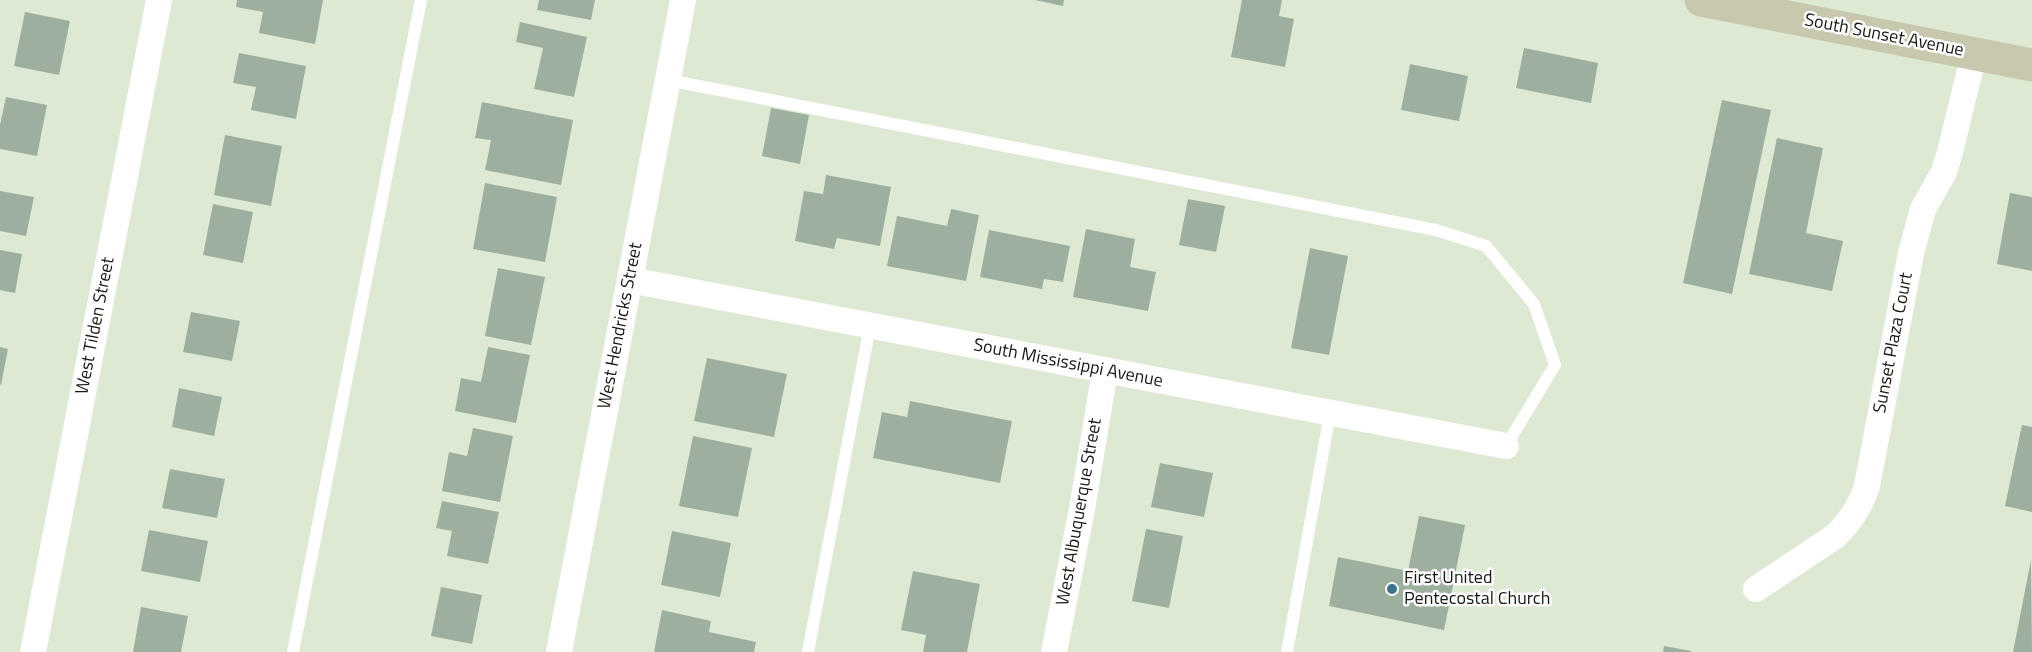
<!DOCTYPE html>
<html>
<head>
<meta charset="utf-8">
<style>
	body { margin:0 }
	canvas { display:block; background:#dee9d3 }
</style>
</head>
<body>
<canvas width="2032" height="652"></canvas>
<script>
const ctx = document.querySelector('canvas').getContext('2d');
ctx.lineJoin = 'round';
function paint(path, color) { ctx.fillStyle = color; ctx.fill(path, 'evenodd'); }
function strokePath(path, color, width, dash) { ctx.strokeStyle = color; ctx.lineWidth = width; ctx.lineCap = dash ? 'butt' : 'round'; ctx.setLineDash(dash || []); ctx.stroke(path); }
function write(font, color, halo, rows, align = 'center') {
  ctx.font = font + ' "Titillium Web",sans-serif'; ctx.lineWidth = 5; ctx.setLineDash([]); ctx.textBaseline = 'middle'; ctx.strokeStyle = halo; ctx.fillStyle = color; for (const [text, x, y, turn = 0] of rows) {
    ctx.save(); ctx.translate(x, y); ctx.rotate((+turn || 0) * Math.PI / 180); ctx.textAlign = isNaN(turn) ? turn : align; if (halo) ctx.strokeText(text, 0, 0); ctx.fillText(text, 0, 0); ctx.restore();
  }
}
paint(new Path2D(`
	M237,0H323L315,44L259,33L263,12L236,7Z
	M539,0H595L591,20L537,10Z
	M1035,0H1064L1063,6Z
	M1242,0H1282L1279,16L1294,19L1285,67L1231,57Z
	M25,12L70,21L59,75L14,66Z
	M520,22L587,37L574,97L534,89L543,48L516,42Z
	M1524,48L1598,63L1591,103L1516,88Z
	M239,53L306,66L296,119L251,110L256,87L233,83Z
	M1410,64L1468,76L1459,121L1401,110Z
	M6,97L47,105L37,156L0,149V125Z
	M1722,100L1771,110L1732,294L1683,283Z
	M482,102L573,120L561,185L485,170L491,140L475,138Z
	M771,108L809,115L800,164L762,156Z
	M225,135L282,146L271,206L214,195Z
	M1777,138L1823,148L1806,233L1843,241L1832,291L1749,274Z
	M826,175L891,187L880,246L837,238L834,249L795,241L804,191L823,194Z
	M485,183L557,197L545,262L473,249Z
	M0,191L34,197L26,236L0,231Z
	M2010,193L2032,197V271L1997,264Z
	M1188,199L1225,206L1216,252L1179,245Z
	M213,204L253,212L243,263L203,255Z
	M951,209L979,215L966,281L887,266L897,216L947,226Z
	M1086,229L1135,239L1130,267L1156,272L1148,311L1073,297Z
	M989,230L1070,246L1063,282L1044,279L1042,289L980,277Z
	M1310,248L1348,256L1329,355L1291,348Z
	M0,250L22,254L15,293L0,290Z
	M498,268L545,277L531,345L485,336Z
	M191,312L240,321L232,361L183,352Z
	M0,347L8,349L1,385L0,384Z
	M488,347L530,355L516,423L455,411L461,378L481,382Z
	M707,358L787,374L774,437L694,421Z
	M179,388L222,397L214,436L172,427Z
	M910,401L1012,421L1000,483L873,458L882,412L907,417Z
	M2022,425L2032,427V512L2005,506Z
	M473,428L513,436L500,502L442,491L449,452L467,456Z
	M693,436L752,448L738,517L679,506Z
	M1160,463L1213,473L1204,517L1151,507Z
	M170,469L225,479L217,518L162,508Z
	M442,501L499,512L488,564L447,556L452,531L436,528Z
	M1419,516L1465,525L1444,630L1329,606L1338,557L1408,571Z
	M1146,529L1183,536L1169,608L1132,601Z
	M149,530L208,541L200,582L141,571Z
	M672,531L731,543L720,597L661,585Z
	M2031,560L2032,652H2013Z
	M913,571L980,584L967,652H923L926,635L901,630Z
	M441,587L482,595L472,644L431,636Z
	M141,607L188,616L181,652H133Z
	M662,610L711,621L709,632L756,642L754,652H654Z
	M1664,646L1691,651V652H1663Z`), '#9db0a0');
strokePath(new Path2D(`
	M668,80L1436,230L1486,246L1534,304L1555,365L1506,446
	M293,652L421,0
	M808,652L870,326
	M1287,652L1330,414`), '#fff', 12);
strokePath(new Path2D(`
	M630,280L1506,446
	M1756,589L1834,537C1850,523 1860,507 1867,486L1911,253L1923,209L1944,172L1950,152L1974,54
	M33,652L159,0
	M559,652L683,0
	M1054,652L1082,509L1105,371`), '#fff', 26);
strokePath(new Path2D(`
	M1701,0L2032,65`), '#c8c8ae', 33);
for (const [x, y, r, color] of [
	[1392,589,6,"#3a728c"]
]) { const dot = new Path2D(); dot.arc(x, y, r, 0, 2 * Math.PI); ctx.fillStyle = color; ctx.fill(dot); strokePath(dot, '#fff', 2); }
write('18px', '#161a12', '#fff', [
	["South Sunset Avenue",1884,36,11],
	["West Tilden Street",96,326,-79],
	["West Hendricks Street",621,326,-79],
	["Sunset Plaza Court",1894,343,-79],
	["South Mississippi Avenue",1068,364,11],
	["West Albuquerque Street",1080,512,-80]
]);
write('18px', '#161a12', '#fff', [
	["First United",1404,579],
	["Pentecostal Church",1404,600]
], 'left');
</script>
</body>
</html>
